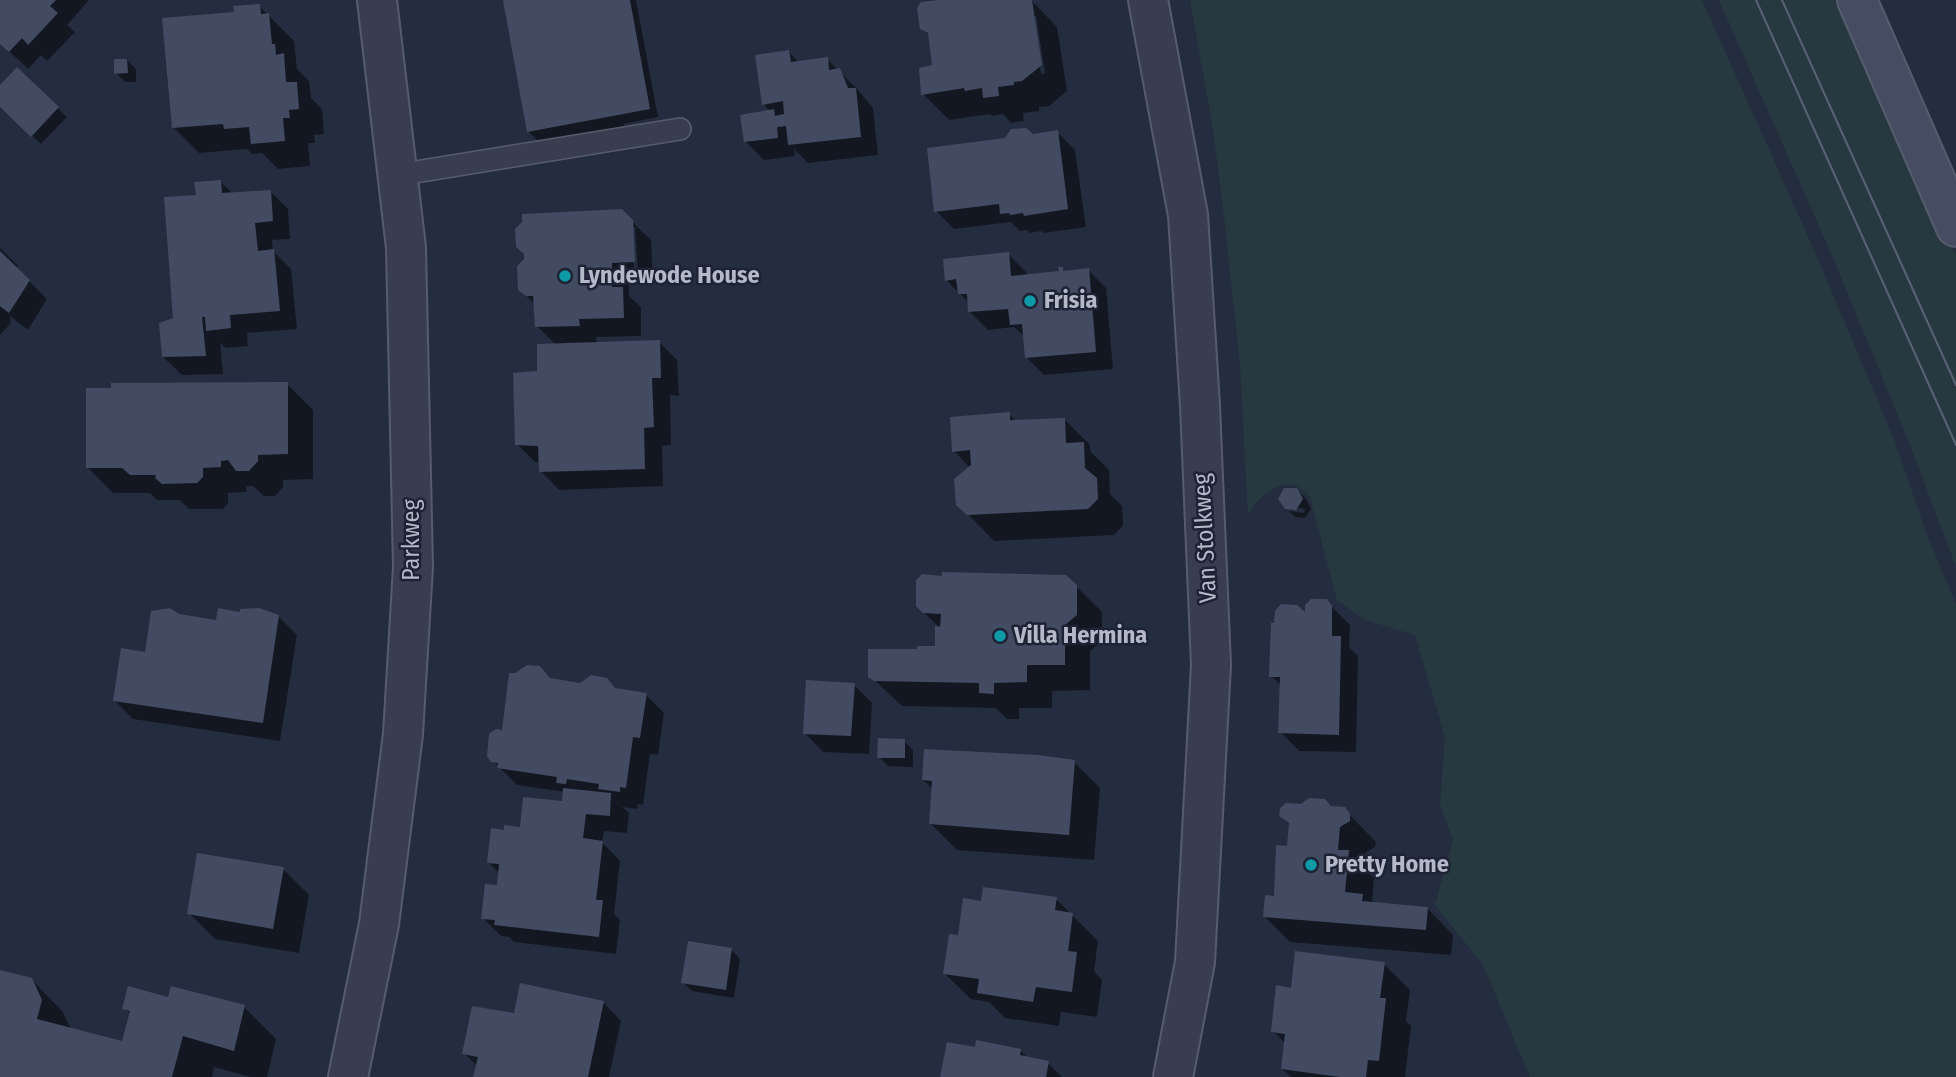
<!DOCTYPE html>
<html>
<head>
<meta charset="utf-8">
<style>
	body { margin:0 }
	canvas { display:block; background:#242c3f }
</style>
</head>
<body>
<canvas width="1956" height="1077"></canvas>
<script>
const ctx = document.querySelector('canvas').getContext('2d');
ctx.lineJoin = 'round';
function paint(path, color) { ctx.fillStyle = color; ctx.fill(path, 'evenodd'); }
function strokePath(path, color, width, dash) { ctx.strokeStyle = color; ctx.lineWidth = width; ctx.lineCap = dash ? 'butt' : 'round'; ctx.setLineDash(dash || []); ctx.stroke(path); }
function write(font, color, halo, rows, align = 'center') {
  ctx.font = font + ' "Fira Sans Condensed",sans-serif'; ctx.lineWidth = 5; ctx.setLineDash([]); ctx.textBaseline = 'middle'; ctx.strokeStyle = halo; ctx.fillStyle = color; for (const [text, x, y, turn = 0] of rows) {
    ctx.save(); ctx.translate(x, y); ctx.rotate((+turn || 0) * Math.PI / 180); ctx.textAlign = isNaN(turn) ? turn : align; if (halo) ctx.strokeText(text, 0, 0); ctx.fillText(text, 0, 0); ctx.restore();
  }
}
paint(new Path2D(`
	M1190,0H1702L1818,259L1895,442L1927,535L1956,604V1077H1530L1483,965L1435,905L1453,840L1440,805L1445,737L1415,635L1365,620L1337,600L1310,497C1288,470 1262,492 1248,514L1240,364L1223,207L1213,129Z
	M1719,0H1845L1956,255V567L1910,445L1834,260Z`), '#263940');
paint(new Path2D(`
	M0,0H89L67,25L75,32L47,61L41,55L28,69L0,43Z
	M504,0H636L658,117L624,124L627,143L554,157L528,131Z
	M940,0H1031L1057,27L1067,91L1049,106L1039,107V111L1023,113L1024,121L1011,123L1003,114L992,116L990,114L949,120L923,94L934,66L930,36L922,29ZM1033,16H1036L1045,73L1041,74Z
	M259,6L294,41L297,69L309,81L311,98L322,109L324,134L314,135L315,143H308L310,166L278,169L262,153L252,154L247,149L199,153L173,127L236,14Z
	M789,52L799,63L827,59L857,89L873,108L878,155L808,163L794,149L795,156L764,160L746,142L771,112L763,104Z
	M127,60L136,69V82H125L116,73Z
	M17,69L67,117L41,144L0,105V87Z
	M1057,132L1075,150L1086,227L1044,233L1041,231L1030,233L1027,230L1020,231L1011,222L954,229L936,211L1033,135Z
	M220,181L233,194L270,191L288,209L290,239L272,240L273,251L291,269L297,329L247,333L248,346L226,348L220,343L223,374L182,375L163,357L175,319L198,197Z
	M621,211L651,240L653,280H629V296L641,307V336L596,337L597,344L659,342L677,360L679,396L670,395L671,445L662,446L663,486L559,490L541,471V462H535L517,444L539,372L556,345L537,326L535,305L520,289ZM632,227H635L638,271H634Z
	M0,248L18,266L16,268L47,299L28,330L10,316L11,323L0,335Z
	M1008,254L1026,272L1027,276L1061,273L1062,269L1065,272L1088,270L1106,288L1113,369L1044,375L1026,357L1025,337L1014,327L988,330L970,312L969,303L946,280Z
	M287,384L313,410V479L283,480V487L275,496H264L253,486H246V492L228,493V503L223,509H189L180,500H157L150,493H113L87,467Z
	M1009,414L1017,422L1064,419L1090,445V451L1109,470L1110,494L1122,506L1123,525L1114,535L994,541L958,504L970,468L954,451Z
	M1296,489L1306,499L1311,509L1305,518L1295,517L1289,511L1304,513L1305,509L1286,507Z
	M1076,586L1102,612V641L1090,651V690L1052,691V708H1019V719H1007L996,708L902,706L870,676L919,651L936,647L940,628L917,606Z
	M1326,601L1350,625L1349,647L1358,656L1356,752L1299,751L1281,732L1282,686L1271,676L1307,615Z
	M178,616L218,622L278,616L297,635L280,741L133,719L115,701L147,654Z
	M606,679L618,691L646,695L664,713L658,755L650,754L643,805L638,804L637,809L622,807L629,813L627,833L604,831L602,842L620,861L614,914L620,920L616,954L514,942L509,937L501,936L483,918L499,887L500,874L489,863L505,832L522,829L563,803L565,792L517,785L493,761L504,732L552,680L580,685Z
	M854,685L872,703L869,754L823,752L805,733Z
	M904,741L913,750V767L888,766L879,757Z
	M1074,762L1100,788L1094,860L957,850L931,824L934,790L923,780Z
	M1332,807L1344,809L1376,842L1375,847L1365,853L1364,868L1374,878L1372,904L1428,909L1453,935L1451,955L1290,942L1264,916L1276,898L1288,848L1290,825L1281,816Z
	M283,869L309,895L299,953L215,939L189,913Z
	M1056,899L1098,941L1094,971L1102,980L1097,1017L1061,1012L1059,1026L1005,1018L989,1002L971,999L945,974L959,937L983,903Z
	M732,950L740,959L734,998L692,991L683,982Z
	M1384,964L1410,990L1406,1021L1411,1026L1405,1077H1291L1282,1069L1286,1044L1273,1031L1292,990Z
	M0,973L31,979L63,1012L71,1030L123,1043L131,1014L124,1008L169,999L244,1007L276,1039L267,1077H250L214,1067L212,1077H0Z
	M603,1002L621,1021L609,1077H475L477,1066L464,1053L515,1015Z
	M977,1049L1021,1051L1029,1059L1048,1063L1062,1077H942Z`), '#0007');
paint(new Path2D(`
	M0,0H56L50,6L58,13L28,45L22,38L9,52L0,44Z
	M503,0H630L650,109L527,132Z
	M939,0H1032L1042,65L1022,81L1014,82V85L998,87L999,96L983,98L982,88L965,91L964,88L921,95L919,68L932,65L928,33L920,29L917,8L921,2Z
	M260,4L261,14L269,13L272,44H275L276,55L284,53L286,82H297L299,109L289,110L290,118H283L285,141L251,144L249,127L224,129L223,124L172,128L162,18L234,12L233,6Z
	M789,50L791,62L828,57L829,70L840,68L848,88H856L861,137L788,145L786,126L777,127L778,138L744,142L740,115L774,109L775,116L784,114L783,101L762,105L755,55Z
	M114,59H127L128,73L114,74Z
	M17,67L59,107L31,137L0,107V85Z
	M1026,128L1033,134L1058,130L1068,209L1024,216L1023,213L1010,215L1009,213L1000,214L999,204L934,212L927,148L1005,138L1011,129Z
	M221,180L222,193L271,190L273,221L255,223L258,251L274,249L280,311L230,315L231,328L206,331L205,317H202L206,356L162,357L159,323L173,318L164,197L196,195L194,182Z
	M622,209L633,220L635,262L612,263V287H623L624,318L579,319L580,326L535,327L533,296H526L518,290L517,266L524,259V254L516,247L515,229L522,222V214Z
	M0,251L30,280L9,313L0,306Z
	M1009,252L1011,276L1059,271L1058,267H1063V271L1089,268L1096,352L1025,358L1022,324L1010,325L1008,309L968,312L967,294H958L956,279L945,281L943,259Z
	M660,340L661,378H652L654,427L644,428L645,469L539,472L538,446L515,445L513,373L537,371V344Z
	M288,382V454L258,455V461L249,471H236L228,460L221,461V467L203,468V477L197,483L162,484L155,478L156,475H130L122,468H86V388H111V383Z
	M1010,412V420L1065,418L1066,443L1084,442L1085,468L1097,478L1098,499L1088,509L967,515L956,505L954,479L971,465L970,450L952,452L950,417Z
	M1284,488H1297L1303,499L1296,510L1285,509L1278,499Z
	M942,572L1066,575L1077,585V615L1065,625V665H1027V682L994,683V694L979,693V683L874,681L868,677V649H917V646H935V626L940,627L941,614L923,613L916,606V580L922,574L942,576Z
	M1311,599H1327L1332,606V636H1341L1339,735L1278,733L1280,677H1269L1271,623H1274L1275,611L1281,604L1297,605L1305,612V605Z
	M170,608L179,614L216,620L218,608L240,612V609L259,608L279,615L263,723L113,701L121,648L145,652L151,611Z
	M527,665L540,666L550,678L580,683L591,675L607,678L615,688L647,693L640,738L633,737L626,788L620,787V792L598,789L599,784L567,779L566,784L556,783L557,777L497,768L498,763L491,762L487,756L489,734L496,729L502,730L509,673H515Z
	M806,680L855,683L851,736L803,734Z
	M878,738L905,739V758H877Z
	M924,749L1038,755L1075,760L1069,835L929,824L932,781L922,780Z
	M563,788L611,793L610,816L586,814L583,838L603,841L596,900H603L599,937L494,925L495,920L481,919L485,884L497,885L499,864L487,863L491,828L504,830V825L520,827L523,797L562,801Z
	M1309,798L1325,799L1331,806L1345,807L1350,814V821L1340,827L1338,850H1349L1345,892L1363,894L1362,901L1428,907L1426,930L1263,917L1265,895L1274,896L1276,845L1287,846L1289,823L1279,816L1280,808L1286,803L1301,804Z
	M197,853L284,867L273,929L187,914Z
	M983,887L1057,897L1055,910L1073,913L1068,951L1077,952L1072,992L1036,987L1033,1002L977,993L979,979L943,974L949,934L958,935L963,898L981,901Z
	M688,941L732,948L726,990L681,983Z
	M1295,951L1385,962L1380,998H1386L1379,1061L1368,1060L1366,1077H1340L1281,1069L1285,1034L1271,1032L1276,985L1291,988Z
	M0,970L32,978L42,1000L37,1019L122,1041L130,1011L122,1009L128,986L168,997L171,986L245,1005L234,1051L183,1036L172,1077H0Z
	M520,983L604,1001L588,1077H473L478,1057L462,1054L472,1006L514,1013Z
	M976,1040L1021,1049L1020,1055L1049,1061L1046,1077H940L947,1042L975,1047Z`), '#424b61');
const lane = new Path2D(`
	M397,175L680,129`);
const street = new Path2D(`
	M1148,0L1188,215L1200,406L1211,665L1195,962L1173,1077
	M348,1077L379,924L403,734L413,567L406,248L377,0`);
const secondary = new Path2D(`
	M1857,0L1956,227`);
strokePath(lane, '#565c6d', 24);
strokePath(street, '#565c6d', 42);
strokePath(secondary, '#565c6d', 42);
strokePath(lane, '#383e4f', 21);
strokePath(street, '#383e4f', 38);
strokePath(secondary, '#464c62', 38);
strokePath(new Path2D(`
	M1756,0L1956,445
	M1782,0L1956,385`), '#5a6176', 2);
for (const [x, y, r, color] of [
	[565,276,7,"#0f9aa8"],
	[1030,301,7,"#0f9aa8"],
	[1000,636,7,"#0f9aa8"],
	[1311,865,7,"#0f9aa8"]
]) { const dot = new Path2D(); dot.arc(x, y, r, 0, 2 * Math.PI); ctx.fillStyle = color; ctx.fill(dot); strokePath(dot, '#1d2334', 2.5); }
write('bold 24px', '#b4b9ca', '#1d2334', [
	["Lyndewode House",579,276],
	["Frisia",1044,301],
	["Villa Hermina",1014,636],
	["Pretty Home",1325,865]
], 'left');
write('24px', '#b4b9ca', '#1d2334', [
	["Van Stolkweg",1206,538,-93],
	["Parkweg",412,540,-90]
]);
</script>
</body>
</html>
